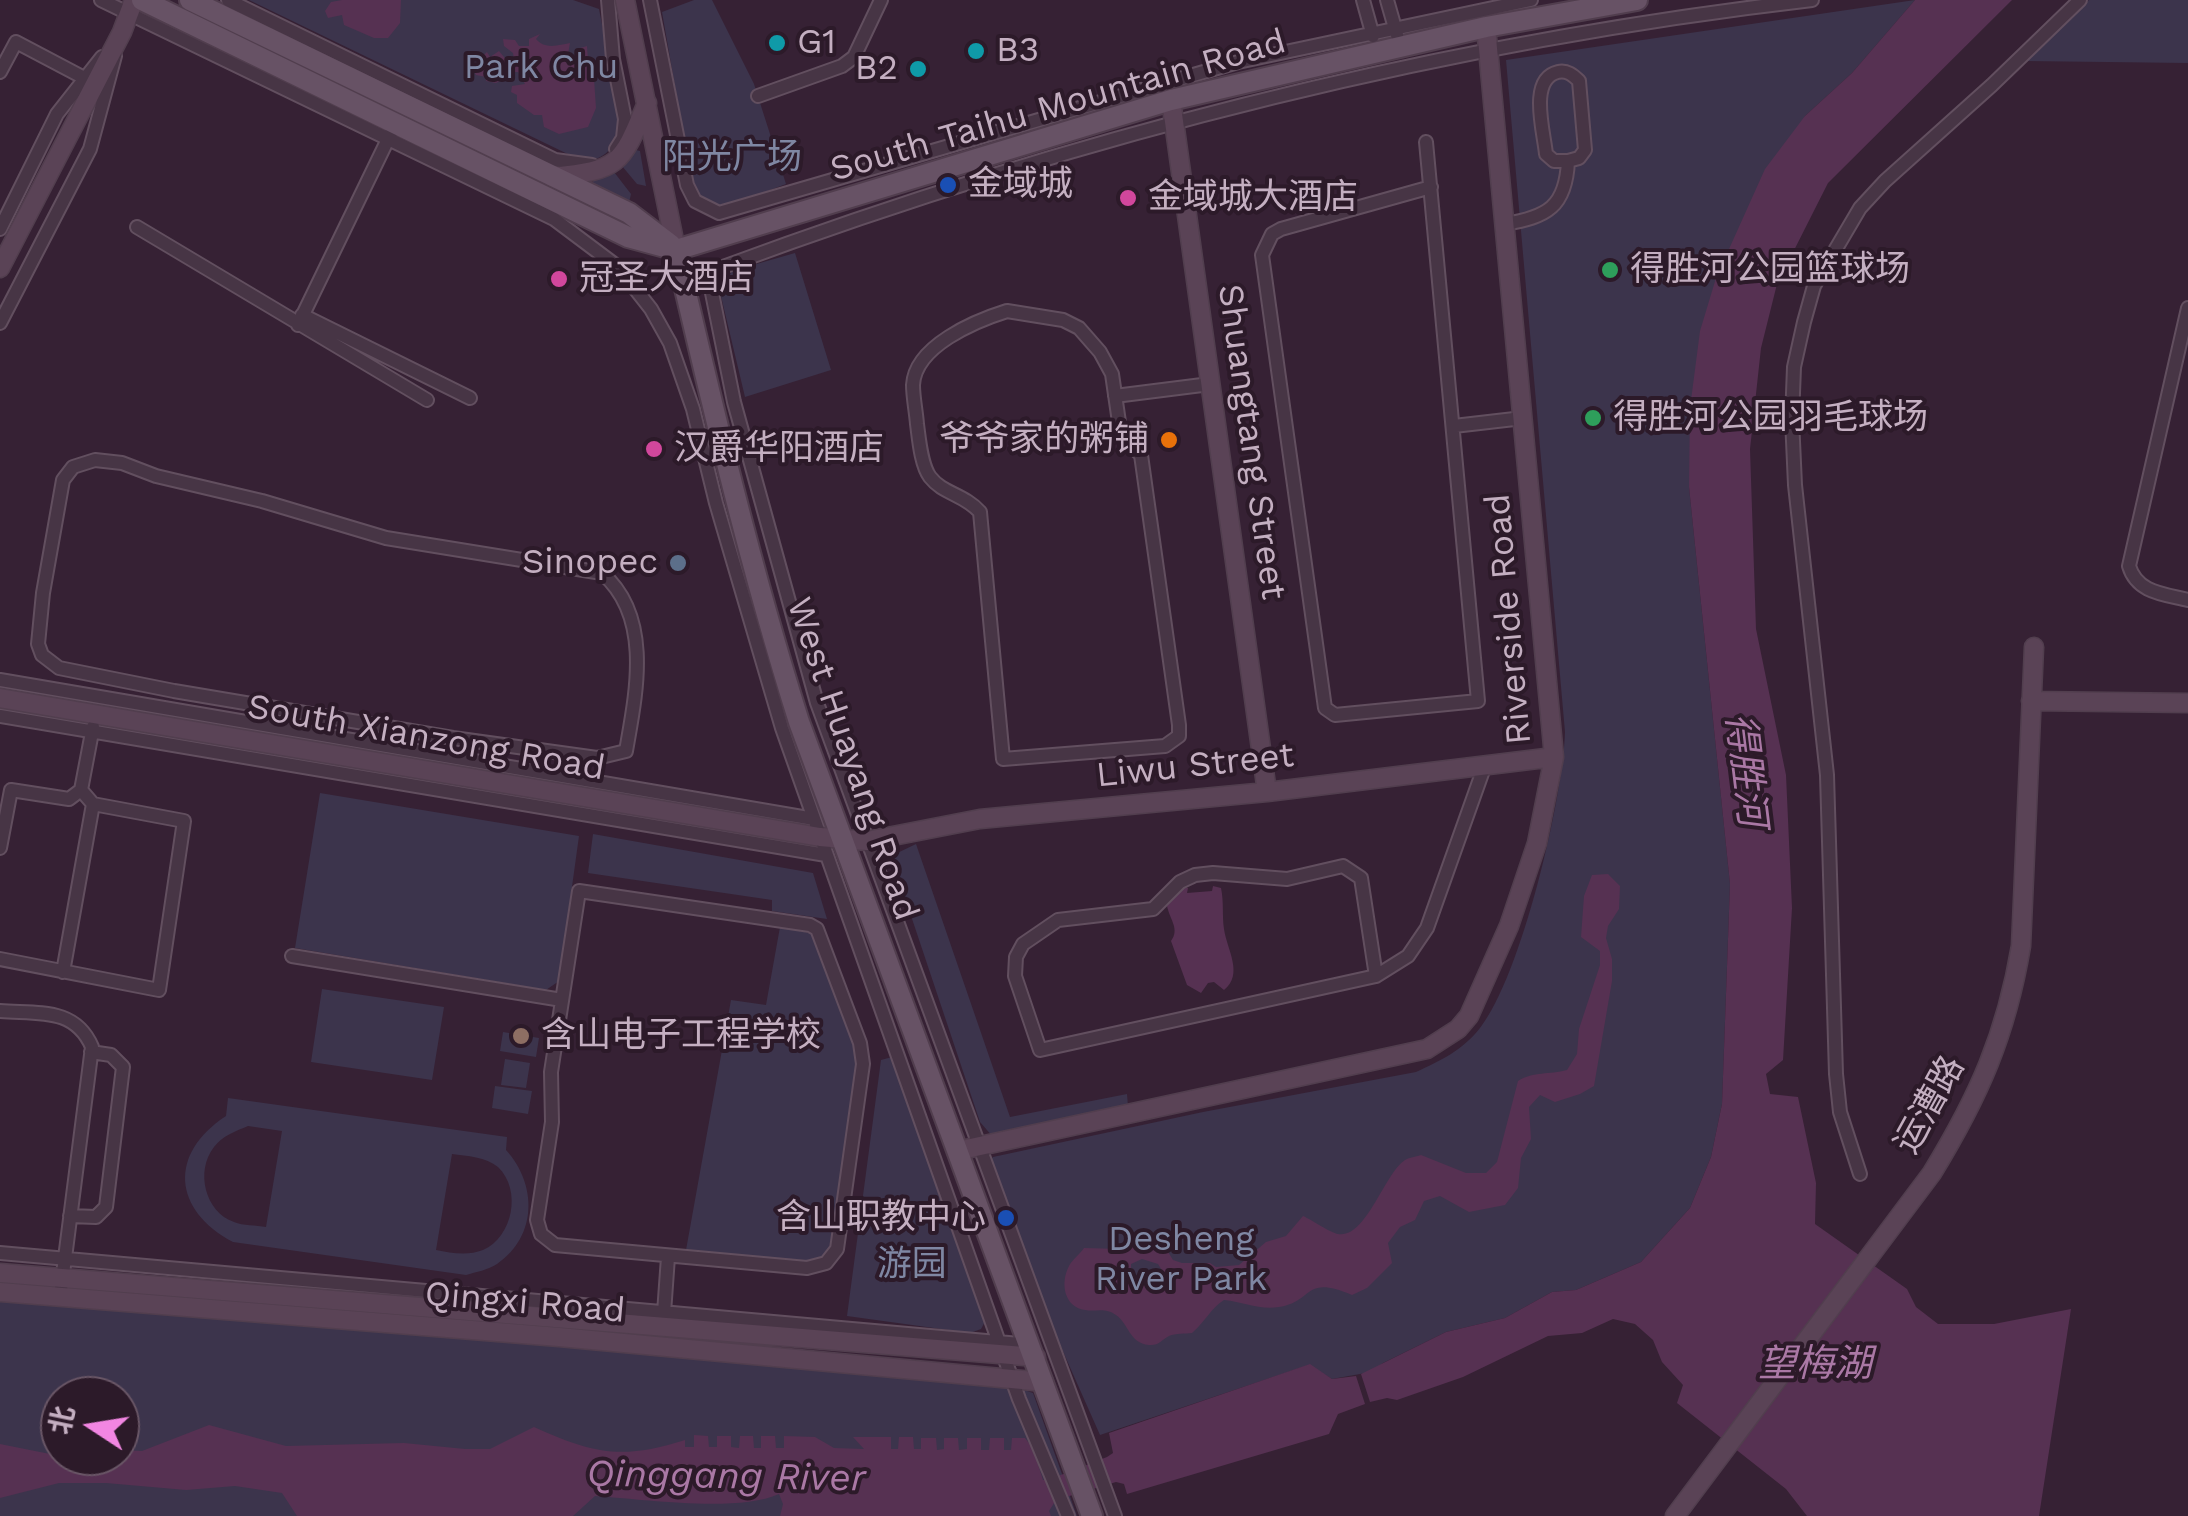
<!DOCTYPE html>
<html>
<head>
<meta charset="utf-8">
<style>
	body { margin:0 }
	#map { position:relative; width:2188px; height:1516px; overflow:hidden; background:#362134; font-family:"Work Sans","Noto Sans SC",sans-serif }
	canvas { display:block }
	.north { position:absolute; left:40px; top:1376px; width:100px; height:100px; box-sizing:border-box; background:#2c1a29; border:2px solid #695666; border-radius:50%; rotate:282deg; font-size:28px; font-weight:700; line-height:40px; text-align:center; color:#c4afc1 }
	.north::after { content:''; display:block; margin:auto; width:35px; height:45px; background:#f286e2; clip-path:polygon(50% 0,100% 100%,50% 72%,0 100%) }
</style>
</head>
<body>
<div id="map">
<canvas width="2188" height="1516"></canvas>
<div class="north">北</div>
</div>
<script>
const ctx = document.querySelector('canvas').getContext('2d');
ctx.lineJoin = 'round';
function paint(path, color) { ctx.fillStyle = color; ctx.fill(path, 'evenodd'); }
function strokePath(path, color, width, dash) { ctx.strokeStyle = color; ctx.lineWidth = width; ctx.lineCap = dash ? 'butt' : 'round'; ctx.setLineDash(dash || []); ctx.stroke(path); }
function write(font, color, halo, rows, align = 'center') {
  ctx.font = font + ' "Work Sans","Noto Sans SC",sans-serif'; ctx.lineWidth = 8; ctx.setLineDash([]); ctx.textBaseline = 'middle'; ctx.strokeStyle = halo; ctx.fillStyle = color; for (const [text, x, y, turn = 0] of rows) {
    ctx.save(); ctx.translate(x, y); ctx.rotate((+turn || 0) * Math.PI / 180); ctx.textAlign = isNaN(turn) ? turn : align; if (halo) ctx.strokeText(text, 0, 0); ctx.fillText(text, 0, 0); ctx.restore();
  }
}
paint(new Path2D(`
	M249,0H573L599,9L621,120C618,144 605,165 578,159Z
	M694,0H712L754,84L786,184L720,209L701,200L692,184L662,12Z
	M1915,0L1852,73L1805,116L1689,487L1730,884L1722,1104L1711,1157L1690,1208L1641,1262L1576,1290L1552,1292L1505,1318L1446,1332L1383,1363L1371,1372L1332,1379L1309,1365L1100,1435L983,1171L993,1157L1203,1112L1416,1072C1440,1061 1463,1050 1480,1028C1521,976 1563,799 1565,732L1506,60Z
	M2089,0H2188V63L2024,61Z
	M636,150L640,151L646,186L637,184L622,166Z
	M614,172L631,194L629,203L592,184L593,181Z
	M795,253L831,370L745,397L720,292L732,271Z
	M320,793L579,836L559,981L546,990L295,948Z
	M593,834L813,873L827,919L772,911V900L588,873Z
	M916,844L1010,1117L1127,1094L1128,1107L993,1137L980,1122L891,856Z
	M780,927L810,933L820,946L859,1061L835,1246L829,1255L809,1262L686,1250L731,1000L766,1005Z
	M322,989L444,1007L432,1080L311,1062Z
	M503,1032L539,1038L536,1057L500,1051Z
	M892,1057L987,1318L981,1329L970,1333L847,1316L881,1060Z
	M505,1059L530,1063L526,1088L501,1085Z
	M495,1086L532,1091L528,1114L492,1108Z
	M228,1098L507,1137L506,1150C537,1184 538,1236 497,1264C488,1270 476,1272 466,1275L233,1242C173,1210 168,1154 226,1116ZM248,1126L282,1131L266,1227C256,1225 243,1226 234,1222C205,1212 195,1171 214,1147C222,1136 236,1131 248,1126ZM452,1154C467,1156 486,1157 498,1167C522,1190 513,1237 483,1250C468,1256 451,1253 436,1250Z
	M0,1296L1012,1386L1033,1393L1077,1516H0ZM60,1396H120V1456H60Z`), '#3c344c');
paint(new Path2D(`
	M342,0H401L400,23L388,38H374L344,25L342,15L328,18L325,11L331,2Z
	M1915,0H2012L1828,183L1777,284L1761,348L1750,449L1756,629L1786,775L1792,908L1783,1060L1766,1074L1770,1094L1798,1097L1816,1183L1815,1224L1907,1289L1916,1307L1938,1324H1994L2071,1309L2039,1516H1807L1786,1489L1677,1403L1683,1385L1662,1362L1653,1340L1635,1324L1613,1319L1582,1333L1548,1336L1463,1377L1397,1400L1387,1398L1370,1402L1361,1374L1446,1332L1505,1318L1552,1292L1576,1290L1641,1262L1690,1208L1711,1157L1722,1104L1730,884L1689,487L1690,408L1700,331L1716,278L1765,169L1805,116L1852,73Z
	M540,34L536,39C545,50 559,45 570,43L568,54L580,58V48L587,46L588,60L593,64L596,108L588,127L559,134L544,127L542,115H534L517,103V95L511,92L512,86L525,84L518,72H501L500,81L496,83L486,81V77L476,75C470,65 480,59 487,52L490,57L499,51L509,63L514,59L513,53L504,46L503,39L515,40L519,46H529V39Z
	M1608,874L1620,886L1619,909L1608,926L1606,938L1612,959V981L1594,1086L1580,1094L1555,1102L1540,1095L1529,1107L1531,1139L1521,1158L1518,1188L1505,1205L1469,1212L1440,1196L1424,1201L1415,1220L1400,1227L1388,1243L1392,1263L1367,1288L1352,1295C1303,1274 1314,1302 1279,1307C1259,1310 1244,1302 1224,1300C1211,1308 1205,1322 1192,1333C1185,1334 1176,1333 1169,1336C1161,1340 1159,1346 1149,1345C1129,1343 1129,1324 1116,1315C1105,1307 1096,1312 1085,1310C1064,1307 1060,1283 1069,1266C1072,1260 1080,1254 1084,1248L1122,1249L1151,1242L1165,1247L1173,1260L1182,1263H1210L1216,1267L1239,1265L1266,1242L1286,1236L1303,1216C1312,1220 1331,1233 1338,1234C1366,1239 1384,1174 1405,1160C1410,1157 1415,1157 1421,1155L1466,1173H1486L1497,1162L1518,1081C1534,1071 1549,1075 1567,1070L1577,1054L1579,1029L1600,965V951L1581,937L1584,896L1592,875ZM1142,1259L1158,1264L1163,1272C1158,1288 1140,1283 1131,1273V1264Z
	M1213,886L1221,888C1224,902 1222,916 1224,929C1227,950 1244,974 1224,990L1214,982L1208,983L1201,993L1187,985L1171,941C1180,929 1170,920 1167,906L1184,887L1188,888L1187,893L1212,891Z
	M1310,1364L1332,1379L1356,1376L1365,1404L1338,1414L1329,1434L1127,1494L1124,1484L1116,1482L1056,1500L1049,1511L1051,1516H780L783,1504L779,1494C737,1513 642,1499 595,1496L573,1516H297L282,1493L235,1486L186,1490L106,1483H59L0,1498V1444L60,1456H120V1450L142,1451L209,1425L286,1446L404,1443L465,1449H490L534,1427C594,1454 622,1460 685,1440V1447H694V1435L708,1436L709,1447H717V1436H731V1447L739,1448L740,1436H753L754,1448H761V1436H775L776,1448H784V1436L815,1437L834,1448L864,1449L853,1437H891V1449H898L899,1437H913L914,1449H921V1438H936L937,1450L944,1449V1438H958L959,1450L967,1449V1438H981V1450H989L990,1438H1004V1450H1011L1012,1438H1025L1033,1448L1043,1480H1048L1107,1457L1113,1453L1109,1433Z`), '#563152');
const street = new Path2D(`
	M101,0L554,219L618,267L651,309L670,343L693,409L716,503L782,728L1019,1399L1068,1516
	M228,0L555,160L592,165
	M608,0L613,59L625,119L623,138L616,149
	M650,0L687,185L695,201L719,213L1238,62L1531,0
	M1363,0L1373,36
	M1387,0L1397,35
	M0,72L16,42L90,81
	M758,96L842,66L854,57L881,0
	M1426,142L1478,701L1335,715L1325,708L1262,255L1272,234L1281,229L1431,187
	M1505,224C1547,217 1566,207 1568,161L1579,158L1585,150L1579,81C1573,75 1567,70 1558,72C1528,79 1544,132 1546,154L1554,161H1568
	M137,227L427,400
	M0,229L57,114L102,57
	M2188,308L2129,566C2137,593 2164,594 2188,600
	M1007,311L1063,320L1079,328L1100,352L1112,374L1120,429L1125,440L1141,455L1179,725V736L1165,746L1003,759L980,512C964,494 943,494 930,477C921,465 919,439 917,424C916,411 913,397 913,385C915,346 975,321 1007,311Z
	M302,315L470,398
	M0,323L90,149L115,56
	M298,325L391,133
	M1115,396L1210,384
	M1454,426L1523,418
	M95,460L122,463L156,476L262,501L386,538L602,573C653,617 636,694 626,751L597,758L453,738L174,691L59,668L42,655L38,644L43,593L63,480L73,467Z
	M0,680L814,819
	M0,716L826,855
	M0,848L11,790L69,799L81,790
	M579,891L810,925L817,929L860,1043L863,1064L837,1249L826,1263L807,1268L555,1245L541,1234L537,1220L552,1122L551,1072Z
	M292,956L562,1000
	M0,959L159,990L184,821L93,804
	M63,972L93,804L81,790L93,727
	M1376,976L1361,878L1343,866L1287,879L1213,873L1195,875L1180,882L1153,909L1058,920L1023,944L1016,957L1015,976L1040,1050L1376,976L1408,956L1427,928L1485,765
	M0,1011C38,1014 75,1007 92,1047L60,1297
	M1860,1174L1840,1112L1836,1074L1827,775L1795,485L1792,419L1794,367L1804,322L1814,286L1860,208L1885,181L1992,85L2080,0
	M70,1216L96,1217L106,1207L123,1067L111,1055L91,1052
	M0,1253L1031,1345
	M664,1313L668,1257
	M1115,1516L817,703L734,402L712,293L714,275L723,267C1074,137 1439,43 1812,0`);
const secondary = new Path2D(`
	M625,0L676,250
	M1171,100L1267,792
	M552,177C620,170 621,165 647,103
	M0,268L122,32L134,0
	M0,698L820,837L867,841L980,819L1267,792L1554,757
	M2031,701L2188,703
	M957,1151L1427,1049L1458,1029L1469,1016L1509,926L1537,843L1554,757L1486,27
	M0,1273L1036,1357
	M0,1292L559,1337L1044,1382
	M1675,1516L1932,1173C1979,1096 2006,1035 2021,946L2034,647`);
const primary = new Path2D(`
	M142,0L628,237L676,250L1171,100L1486,27L1637,0
	M190,0L629,213L671,245
	M676,250C713,409 750,567 799,722L1092,1516`);
strokePath(street, '#624f5f', 16);
strokePath(secondary, '#513e4e', 21);
strokePath(primary, '#513e4e', 24);
strokePath(street, '#473545', 12);
strokePath(secondary, '#5a4356', 18);
strokePath(primary, '#675265', 20);
for (const [x, y, r, color] of [
	[777,43,10,"#0f9aa8"],
	[976,51,10,"#0f9aa8"],
	[918,69,10,"#0f9aa8"],
	[948,185,10,"#1a4fb4"],
	[1128,198,10,"#d1479c"],
	[1610,270,10,"#2e9e5b"],
	[559,279,10,"#d1479c"],
	[1593,418,10,"#2e9e5b"],
	[1169,440,10,"#e8710a"],
	[654,449,10,"#d1479c"],
	[678,563,10,"#5c6f8a"],
	[521,1036,10,"#8d6e63"],
	[1006,1218,10,"#1a4fb4"]
]) { const dot = new Path2D(); dot.arc(x, y, r, 0, 2 * Math.PI); ctx.fillStyle = color; ctx.fill(dot); strokePath(dot, '#2c1a29', 4); }
write('35px', '#c4afc1', '#2c1a29', [
	["G1",797,43],
	["B3",996,51],
	["B2",898,69,"right"],
	["金域城",968,185],
	["金域城大酒店",1148,198],
	["得胜河公园篮球场",1630,270],
	["冠圣大酒店",579,279],
	["得胜河公园羽毛球场",1613,418],
	["爷爷家的粥铺",1149,440,"right"],
	["汉爵华阳酒店",674,449],
	["Sinopec",658,563,"right"],
	["含山电子工程学校",541,1036],
	["含山职教中心",986,1218,"right"]
], 'left');
write('35px', '#7f87a3', '#2c1a29', [
	["Park Chu",541,68],
	["阳光广场",732,158],
	["Desheng",1181,1240],
	["River Park",1181,1280],
	["游园",912,1265]
]);
write('35px', '#c4afc1', '#2c1a29', [
	["South Taihu Mountain Road",1058,106,-16],
	["Shuangtang Street",1251,442,82],
	["Riverside Road",1509,619,-95],
	["South Xianzong Road",426,738,10],
	["West Huayang Road",852,759,71],
	["Liwu Street",1195,766,-6],
	["运漕路",1930,1105,-61],
	["Qingxi Road",525,1303,5]
]);
write('italic 38px', '#aa78a5', '#2c1a29', [
	["得胜河",1745,770,83],
	["望梅湖",1815,1365],
	["Qinggang River",726,1477,1]
]);
</script>
</body>
</html>
